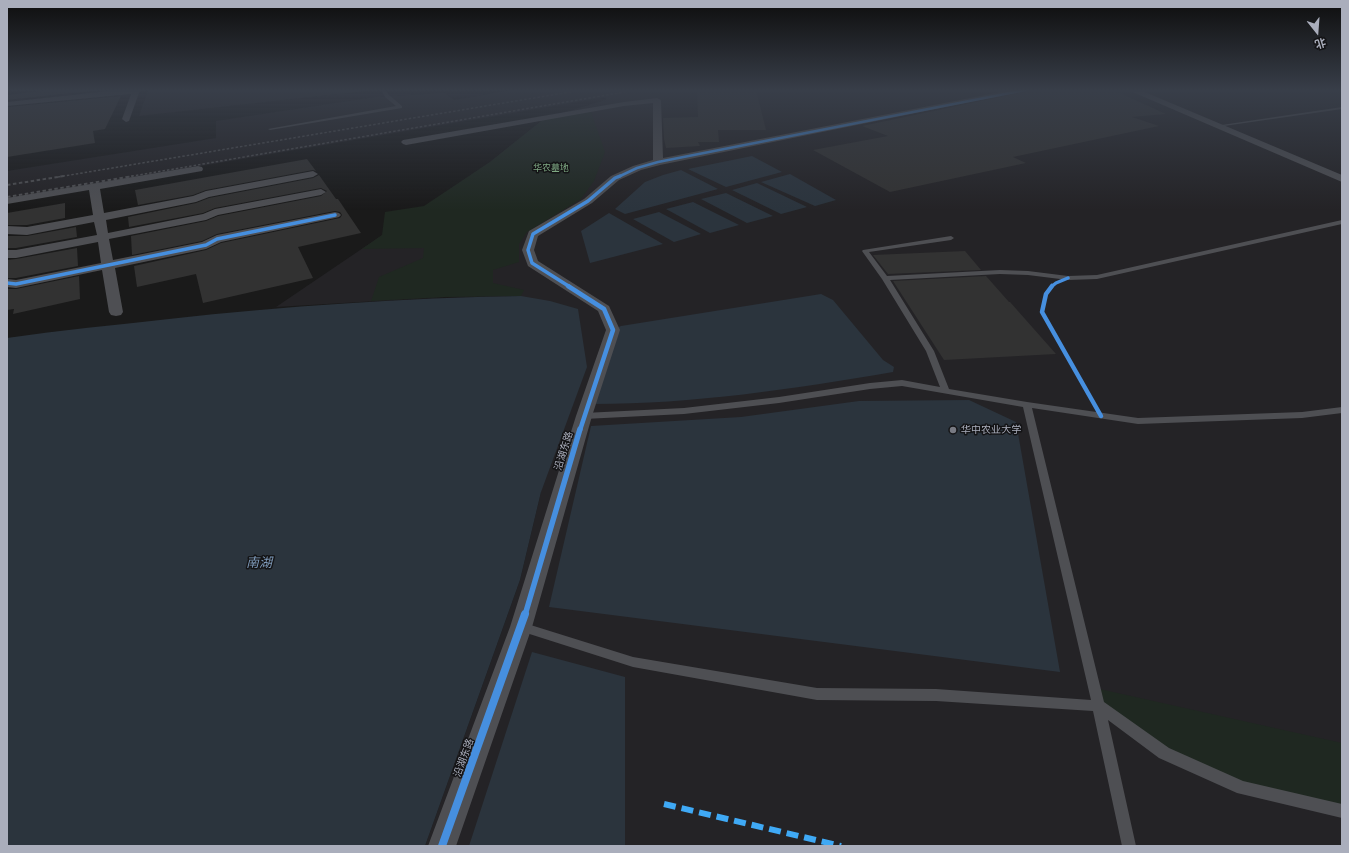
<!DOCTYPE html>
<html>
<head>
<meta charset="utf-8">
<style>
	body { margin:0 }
	#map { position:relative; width:1349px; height:853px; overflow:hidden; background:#1a1a1a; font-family:"Open Sans","Noto Sans SC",sans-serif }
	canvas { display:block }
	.frame { position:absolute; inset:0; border:8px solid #aaaebc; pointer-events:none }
	.north { position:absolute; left:1297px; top:12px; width:40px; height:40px; -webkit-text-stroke:3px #141416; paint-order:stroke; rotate:163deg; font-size:11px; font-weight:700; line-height:16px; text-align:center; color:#aaaebc }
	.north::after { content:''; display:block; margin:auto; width:14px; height:18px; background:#aaaebc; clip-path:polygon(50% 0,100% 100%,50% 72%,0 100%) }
</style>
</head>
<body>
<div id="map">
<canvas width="1349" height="853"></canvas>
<div class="frame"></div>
<div class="north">北</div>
</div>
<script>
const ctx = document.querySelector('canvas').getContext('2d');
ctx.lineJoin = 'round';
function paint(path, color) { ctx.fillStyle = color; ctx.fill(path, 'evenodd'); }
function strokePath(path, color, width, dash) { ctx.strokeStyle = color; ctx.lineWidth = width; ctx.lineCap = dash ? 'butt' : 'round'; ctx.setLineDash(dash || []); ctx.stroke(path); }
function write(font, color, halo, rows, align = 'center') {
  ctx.font = font + ' "Open Sans","Noto Sans SC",sans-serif'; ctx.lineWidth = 3; ctx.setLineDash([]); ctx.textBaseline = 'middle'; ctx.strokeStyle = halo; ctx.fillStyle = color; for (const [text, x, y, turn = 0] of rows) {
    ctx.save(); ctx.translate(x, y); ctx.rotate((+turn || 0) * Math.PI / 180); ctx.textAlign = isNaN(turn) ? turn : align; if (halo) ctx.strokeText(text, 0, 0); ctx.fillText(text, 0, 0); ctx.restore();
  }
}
paint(new Path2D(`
	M148,90H374L139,116Z
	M512,90H1342V846H425L520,580L541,492L521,296L445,297L276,307L490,162L545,118L605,100L607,97L7,199V171L216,138V121L375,97L445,93L454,100Z`), '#242326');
paint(new Path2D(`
	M590,109L605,152L594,181L581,199L527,232L519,244V262L493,270V283L524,290L521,296L445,297L371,301L379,277L423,258L424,248L362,249L382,235L385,212L424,206L490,162L545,118Z
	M1095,688L1342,743V811L1242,788L1164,753L1100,706Z`), '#1f2821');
paint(new Path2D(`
	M752,156L782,172L726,187L688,169Z
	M681,170L718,189L625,214L615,209L645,182L663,175Z
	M790,174L836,200L815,206L761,182Z
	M757,183L807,207L781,214L732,190Z
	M726,193L773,216L747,223L701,199Z
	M693,202L739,225L710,233L666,209Z
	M659,212L701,234L674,242L633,219Z
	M609,213L663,244L590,263L581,231Z
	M821,294L833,300L883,360L894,367L893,372C793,389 694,404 593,404L619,327L621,326Z
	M521,296L550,301L578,309L587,367L541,492L520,580L425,846H7V338C61,330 115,325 169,319C286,306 403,298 521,296Z
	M969,400L1016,422L1060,672L549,607L591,426L741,417L859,401Z
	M532,652L625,677V846H469Z`), '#2b343d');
paint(new Path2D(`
	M52,90H100L7,100V95Z
	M697,90H756L766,130H718L719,142H698L700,146L666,148L664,139L663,118L698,117Z
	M1034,90H1113L1166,114L1132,117L1159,126L1013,157L1026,163L890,192L813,150L888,136L862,126Z
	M121,96L105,129L93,131L95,143L7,157V107Z
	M307,159L316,171L313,170L206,190L193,195L138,205L135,190Z
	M319,175L336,199H338L361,233L298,247L313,278L203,303L196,274L137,287L134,266L206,250L221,243L335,219L340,218L342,215L340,212L335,211L217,234L202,241L132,255L131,236L206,221L218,216L321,196L327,191L321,188L215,208L203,213L129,227L128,217L196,203L209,198L313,178Z
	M65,203V218L27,225H7V213Z
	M76,227L77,237L16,248H7V236H27Z
	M77,248L78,266L16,278H7V260L16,259Z
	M965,251L981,270L888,274L873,255Z
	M79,276L80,299L13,314L14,309L7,310V289H16Z
	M986,276L1009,302H1010L1056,354L944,360L893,281Z`), '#323232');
paint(new Path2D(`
	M381,90H385L389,95L402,106V108L270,130L268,129L396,106L385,97Z
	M1342,107V109L1217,127L1215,126Z
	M1342,220V224L1097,279L1068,280L1028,275L1000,274L890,280L934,351L949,389L1027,402L1138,418L1302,412L1342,407V413L1302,418L1138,424L1032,408L1104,702L1169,748L1243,781L1342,804V818L1237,793L1159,758L1108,720L1136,846H1122L1093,711L936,701L817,700L633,667L517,630L515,627L517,624L521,622L633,657L817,688L936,689L1091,700L1023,407L902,386L870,389L779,403L684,414L584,419L580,416L584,413L684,408L779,397L870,383L902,380L940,387L926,351L882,279L862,251L863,250L951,236L954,238L951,240L869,252L887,276L1000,270L1028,271L1068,276L1097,275Z`), '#4e4f53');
paint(new Path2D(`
	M118,90H140L129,121L126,122L122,119L131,94L7,106V102Z
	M1011,90H1029L660,165L641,170L619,180L592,203L538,236L534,250L538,261L609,306L620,330L592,416L532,627L456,846H428L510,627L576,416L606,330L598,311L528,266L522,250L529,231L584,199L611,176L633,166L653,160V103L624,106L406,145L403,144L401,142L403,140L624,102L657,98L661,100L663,158Z
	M1128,90H1140L1342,175V182Z
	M198,166L202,167L203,169L202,171L100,189L104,213L193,196L206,191L313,171L318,174L313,177L209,197L196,202L106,220L108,233L203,214L215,209L321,189L326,192L321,195L218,215L206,220L109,239L113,260L202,242L217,235L335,212L339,213L341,215L339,217L335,218L221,242L206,249L115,268L123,312L121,315L116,316L111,315L109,312L102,270L16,288L7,287V279L16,280L101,263L98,242L16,258H7V250H16L97,235L94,222L27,235L7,234V226L27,227L93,215L89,190L7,204V198Z`), '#4e4f53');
strokePath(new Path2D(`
	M58,177L582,90
	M127,177L636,90`), '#4e4f52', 1.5, [2.5, 2]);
strokePath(new Path2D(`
	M7,185L64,176
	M7,197L133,176`), '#4e4f52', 2, [3.5, 2.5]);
strokePath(new Path2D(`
	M664,804L841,846`), '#3fa9f5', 6, [12, 6]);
strokePath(new Path2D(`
	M618,177L637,168L658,162L1025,90`), '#468fdf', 2.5);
strokePath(new Path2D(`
	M7,283L16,284L206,245L217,239L335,215
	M570,287L532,263L528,250L533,234L588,201L615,178L620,176
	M1051,287L1056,283L1068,278`), '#468fdf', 3.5);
strokePath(new Path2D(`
	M568,286L604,309L613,330L580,430
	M1052,286L1046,294L1042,312L1101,416`), '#468fdf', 4.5);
strokePath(new Path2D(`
	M525,615L580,429`), '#468fdf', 5.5);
strokePath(new Path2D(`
	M442,846L525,614`), '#468fdf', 8);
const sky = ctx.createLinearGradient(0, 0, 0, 210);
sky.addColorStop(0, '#0e0e0e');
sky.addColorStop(0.43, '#383e49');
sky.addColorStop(1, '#383e4900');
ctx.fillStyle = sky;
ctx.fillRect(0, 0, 1349, 210);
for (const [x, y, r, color] of [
	[953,430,4,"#787a83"]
]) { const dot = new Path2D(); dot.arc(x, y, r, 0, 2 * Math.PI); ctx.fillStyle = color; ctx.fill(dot); strokePath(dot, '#141416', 1.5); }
write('9px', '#7fa984', '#141416', [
	["华农墓地",551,168]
]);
write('10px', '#aaaebc', '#141416', [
	["华中农业大学",961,430]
], 'left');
write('10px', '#aaaebc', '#141416', [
	["沿湖东路",564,451,-73],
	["沿湖东路",464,758,-70]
]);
write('italic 13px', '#7e9aba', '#141416', [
	["南湖",259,563]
]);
</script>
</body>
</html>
